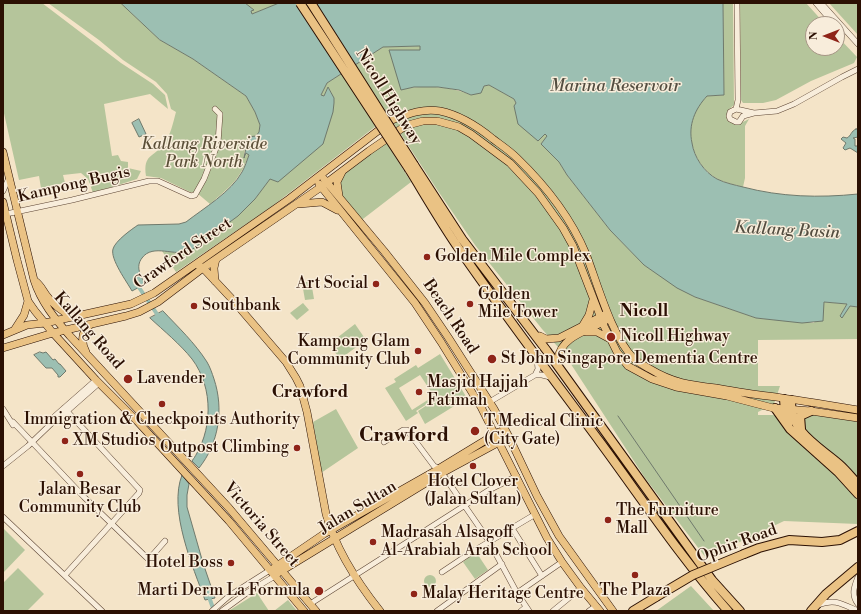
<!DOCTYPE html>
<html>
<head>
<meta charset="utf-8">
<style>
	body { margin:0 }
	#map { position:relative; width:861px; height:614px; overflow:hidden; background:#f4e4c8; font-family:"Libre Bodoni",serif }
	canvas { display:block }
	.frame { position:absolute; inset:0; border:4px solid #2b1003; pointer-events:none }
	.north { position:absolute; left:805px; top:16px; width:40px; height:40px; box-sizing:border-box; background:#f8eddb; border:1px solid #a69585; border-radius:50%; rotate:270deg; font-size:11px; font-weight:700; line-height:16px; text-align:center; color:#2b1003 }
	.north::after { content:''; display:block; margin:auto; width:14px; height:18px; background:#8f2418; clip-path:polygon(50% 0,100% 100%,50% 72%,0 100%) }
</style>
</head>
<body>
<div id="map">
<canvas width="861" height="614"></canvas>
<div class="frame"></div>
<div class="north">N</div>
</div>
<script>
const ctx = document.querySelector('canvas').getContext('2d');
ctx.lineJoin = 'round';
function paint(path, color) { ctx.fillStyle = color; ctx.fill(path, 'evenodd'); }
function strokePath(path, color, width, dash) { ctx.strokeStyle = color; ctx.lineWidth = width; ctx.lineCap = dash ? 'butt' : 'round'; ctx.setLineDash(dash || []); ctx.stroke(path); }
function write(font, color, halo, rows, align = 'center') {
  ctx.font = font + ' "Libre Bodoni",serif'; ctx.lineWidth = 3; ctx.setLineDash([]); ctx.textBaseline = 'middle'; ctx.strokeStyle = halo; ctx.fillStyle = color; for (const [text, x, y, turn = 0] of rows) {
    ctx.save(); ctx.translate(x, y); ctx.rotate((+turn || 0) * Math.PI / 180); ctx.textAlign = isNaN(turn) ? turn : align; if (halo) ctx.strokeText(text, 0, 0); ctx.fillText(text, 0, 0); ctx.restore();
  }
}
paint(new Path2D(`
	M3,3H42L121,63L153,84L165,95L168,109L150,94L104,104L112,156L118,155L121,161L128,162V168L141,171L137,179L93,193L88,179L81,173L63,175L65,183L41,188L39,176L19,180L3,109Z
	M48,3H121L160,40L193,59L246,96L255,112L260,125L259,132L256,136L248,137L244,153L245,157L247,153L249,154C240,180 230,187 210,204L197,193L190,192L161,178L146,176C143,154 153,158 164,144C171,134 173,123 176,112L171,109L167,94L156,82L123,60L99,40Z
	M245,3H276L277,4L252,14L251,11L254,10Z
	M723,3H733L734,105C728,110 726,112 727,120C736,126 741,123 749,119L745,126V178L743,187C734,184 724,183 716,178C692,164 683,129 698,105C701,102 704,99 707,96L724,95Z
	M740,3H806L825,24H813V48H837V36L857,57L854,63L811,81L776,100L763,103H743L741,100Z
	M829,3H858V35Z
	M420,46L421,50L401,89C426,85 448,86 471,95L484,86L489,85L514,99L516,103L548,136L541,144L559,162L567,175L610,230L644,265L656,273L695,297L756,318L814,323L824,302L847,304L840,316L850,306L858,307V339L758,340V386H780L774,404L758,412V415H858V524L784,521L706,558L645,478L565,355L542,329L475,245L438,191L389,116L271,207L176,272L162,251L181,253L190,251C212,234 236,220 255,199L332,94L328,87L324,96L321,95L327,83L383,47Z
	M386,142L411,182L359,222L327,183Z
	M311,281L314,299L305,300L302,283Z
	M303,303L309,310L297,320L290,313Z
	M355,324L366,340L340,359L329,344Z
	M440,354L467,398L443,413L439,406L443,413L425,424L418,411L435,400V399L416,411L418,413L406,421L385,388L396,382L394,379L416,365L418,368ZM420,375L434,396L412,410L399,388Z
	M336,409L358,448L321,473L313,422Z
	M3,528L25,550L3,573Z
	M476,552L488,570L475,579L463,562Z
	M18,568L44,594L27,611H3V583Z
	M424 581a6 6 0 1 1 12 0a6 6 0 1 1-12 0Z
	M691,586L714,611H656Z
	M257,593L269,611H230V610Z
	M288,600L297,611H274Z`), '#b5c59b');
const water = new Path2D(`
	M121,3H245L254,10L251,11L252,14L279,3H723L724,95L707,96C695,109 688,125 692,143C694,157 704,172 717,179C725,183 735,185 743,187C781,197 819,198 858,194V307L850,306L842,318L840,316L847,304L824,302L823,321L802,323L756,318L695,297L677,288L644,265L610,230L567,175L559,162L541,144L547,136L545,134L538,141L518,124L514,106L516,103L514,99L489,85L484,86L481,93L471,95L459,90L438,87H414L401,90L389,50H420V46L383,47L327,83L321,95L324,96L328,87L334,98V103L333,112L323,144L278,182L270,179L255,199L238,216L190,251C175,257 153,243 142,258C135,267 141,276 145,284L132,291C127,282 110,259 113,249C115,241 132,229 138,225L179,224L186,222C204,208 231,192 242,172C245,167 247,160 249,155L246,153L244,158L248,137L256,136L259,132L260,125L255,112L246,96L193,59L160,40Z
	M139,119L146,134L139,137L132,123Z
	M856,129H858V137L853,138L855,139V146H858V153L850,148L845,150L843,148L846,143L841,139L843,137L847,138C851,136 851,131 856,129Z
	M163,311C178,327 195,343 207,362C210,367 212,373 214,379C224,409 219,443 199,468L192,461C213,432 214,388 192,359C180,344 164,331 150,318Z
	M40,352L43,353L46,352L53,360L55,359L59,364H60L66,371L60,377H58V375L52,368H46L34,355Z
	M182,475L189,484L187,495V507L203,563L215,598L205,600C193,567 168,510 182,475Z`);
paint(water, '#9cbfb2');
strokePath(water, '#6f796c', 1);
strokePath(new Path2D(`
	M618,416L704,541`), '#6f796c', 1);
strokePath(new Path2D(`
	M136,283L159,317
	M208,594L214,611`), '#9cbfb2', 4);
const minor = new Path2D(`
	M816,3L828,17
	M821,3L858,44
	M736,109L738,100L737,3
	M754,113L743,116L739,122H736L730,119L729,116L730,112L736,109L754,113L777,111L794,104L842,77L858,69
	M3,191L9,178
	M6,214L72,200L149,181H158L191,196L195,195L204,179L218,143L220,114L215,109
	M535,375L538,369L537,359
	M481,407L535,375H542L550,377
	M64,408L140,490L139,493L65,575
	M3,409L13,425
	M54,421L55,416L96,380
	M13,422L84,497L146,557L148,559L150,558L165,541
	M384,442L403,430H407L434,466L439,468
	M3,466L28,446L54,421L57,420L99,383
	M442,473L489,541L517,593L529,611
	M3,517L102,611
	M512,528L542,576
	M442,572L472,552L534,515
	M858,577C854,587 851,595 858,604
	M517,593L562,562
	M310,604L489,490L517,476
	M818,605C835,598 842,604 858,611
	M212,611L229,596L270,570
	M222,611L248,592L275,576
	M437,611L502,564
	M521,611L526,607
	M553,611L581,588
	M589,611L596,606`);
const major = new Path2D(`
	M3,152L34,280C41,302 55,319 70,336L229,508L316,611
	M324,179L384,251L425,303L448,337L494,409L509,437L537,496L559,536L613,611
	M319,184L415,303L441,342L481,407L547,538L562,562L581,588L600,611
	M339,196L337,182L342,172
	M3,202L17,260L28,301L35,311L53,333L96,380L137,421L229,521L304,611
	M299,204L322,202L337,210
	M199,266L203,268L231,298L286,362L296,378L300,386L307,412L326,514C336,550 357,582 380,611
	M35,281C41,285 43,291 47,296C54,306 63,312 73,317
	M215,281L214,268L216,259
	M583,325L589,315L593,300
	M15,329L24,315L28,301
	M586,332H597L610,339
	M3,335L27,325L45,323L131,304L154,293L289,199L392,120C408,114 423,108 440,111C460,115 477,126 493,139C501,145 510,151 517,158C545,185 571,218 586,254C598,285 611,335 634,359C639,363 645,366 650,369C673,383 690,385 716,388C733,391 750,394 768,396C798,400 828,405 858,410
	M540,336L546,339L559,338L604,315
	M3,348L53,333L126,316L139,312L158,302L203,268L321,187L369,151L401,129L408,125L423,121H437L459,127L471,134L510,163L538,193L563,228L573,246L604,326L617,352L628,366L652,379L676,387L727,396L773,408L811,411L858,418
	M86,352C81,342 81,332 90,325
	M558,359C560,337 589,330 605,321
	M274,568L324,534L435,471L499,432
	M278,573L442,473L503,440`);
const highway = new Path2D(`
	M414,165L462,239L547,351L712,580L740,611
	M409,169C425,195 440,221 457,246C503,313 552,377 600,442C642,499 681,558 728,611
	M784,399L785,412L789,422
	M791,400C790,432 817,445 839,464C846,470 852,478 858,484
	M775,408L790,429L838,472L858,494
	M801,429L800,416L811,411
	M744,554L759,548L789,540L822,542L840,540L858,531
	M633,611L656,597
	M811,611L826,594L858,567`);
strokePath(minor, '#5d4534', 6);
strokePath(major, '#2b1003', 8);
strokePath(highway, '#2b1003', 10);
strokePath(minor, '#f8eddb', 5);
strokePath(major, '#eac284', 7);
strokePath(highway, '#eac284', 8);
const highwayBridge = new Path2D(`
	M300,3L409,169
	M311,3L414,165
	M656,597L693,575L744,554`);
strokePath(highwayBridge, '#2b1003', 10, []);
strokePath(highwayBridge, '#eac284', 8);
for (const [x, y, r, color] of [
	[427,257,4,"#8f2418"],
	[376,284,4,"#8f2418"],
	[470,304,4,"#8f2418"],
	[194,306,4,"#8f2418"],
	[611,337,5,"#8f2418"],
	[418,351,4,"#8f2418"],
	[492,359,5,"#8f2418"],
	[128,379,5,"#8f2418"],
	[419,392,4,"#8f2418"],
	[162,404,4,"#8f2418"],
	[475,431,5,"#8f2418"],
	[65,441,4,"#8f2418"],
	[297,448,4,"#8f2418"],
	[473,466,4,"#8f2418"],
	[80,474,4,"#8f2418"],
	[608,520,4,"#8f2418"],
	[373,542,4,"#8f2418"],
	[231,563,4,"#8f2418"],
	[635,575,4,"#8f2418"],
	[319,591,5,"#8f2418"],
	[414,594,4,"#8f2418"]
]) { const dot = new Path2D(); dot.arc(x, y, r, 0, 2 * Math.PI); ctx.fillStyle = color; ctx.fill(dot); strokePath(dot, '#f8eddb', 1.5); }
write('16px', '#2b1003', '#f8eddb', [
	["Nicoll Highway",388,97,58],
	["Kampong Bugis",74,185,-13],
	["Crawford Street",183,254,-34],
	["Beach Road",450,317,56],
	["Kallang Road",88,331,49],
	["Jalan Sultan",358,508,-31],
	["Victoria Street",261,525,49],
	["Ophir Road",737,544,-20]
]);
write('italic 16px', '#5b4f38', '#f8eddb', [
	["Kallang Riverside",204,145],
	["Park North",204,163]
]);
write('16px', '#2b1003', '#f8eddb', [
	["Golden Mile Complex",435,257],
	["Art Social",368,284,"right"],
	["Golden",478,295],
	["Mile Tower",478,313],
	["Southbank",202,306],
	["Nicoll Highway",620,337],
	["Kampong Glam",410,342,"right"],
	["Community Club",410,360,"right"],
	["St John Singapore Dementia Centre",501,359],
	["Lavender",137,379],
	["Masjid Hajjah",427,383],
	["Fatimah",427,401],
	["Immigration & Checkpoints Authority",162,420,"center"],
	["T Medical Clinic",484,422],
	["(City Gate)",484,440],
	["XM Studios",73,441],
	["Outpost Climbing",289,448,"right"],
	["Hotel Clover",473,482,"center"],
	["(Jalan Sultan)",473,500,"center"],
	["Jalan Besar",80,490,"center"],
	["Community Club",80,508,"center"],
	["The Furniture",616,511],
	["Mall",616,529],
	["Madrasah Alsagoff",381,533],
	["Al-Arabiah Arab School",381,551],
	["Hotel Boss",223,563,"right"],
	["Marti Derm La Formula",310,591,"right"],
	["The Plaza",635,591,"center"],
	["Malay Heritage Centre",422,594]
], 'left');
write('italic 17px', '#534d40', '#f8eddb', [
	["Marina Reservoir",615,87],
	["Kallang Basin",787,231,3]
]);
write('bold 17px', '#2b1003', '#f8eddb', [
	["Nicoll",644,312],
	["Crawford",310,393]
]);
write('bold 20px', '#2b1003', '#f8eddb', [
	["Crawford",404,436]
]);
</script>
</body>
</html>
